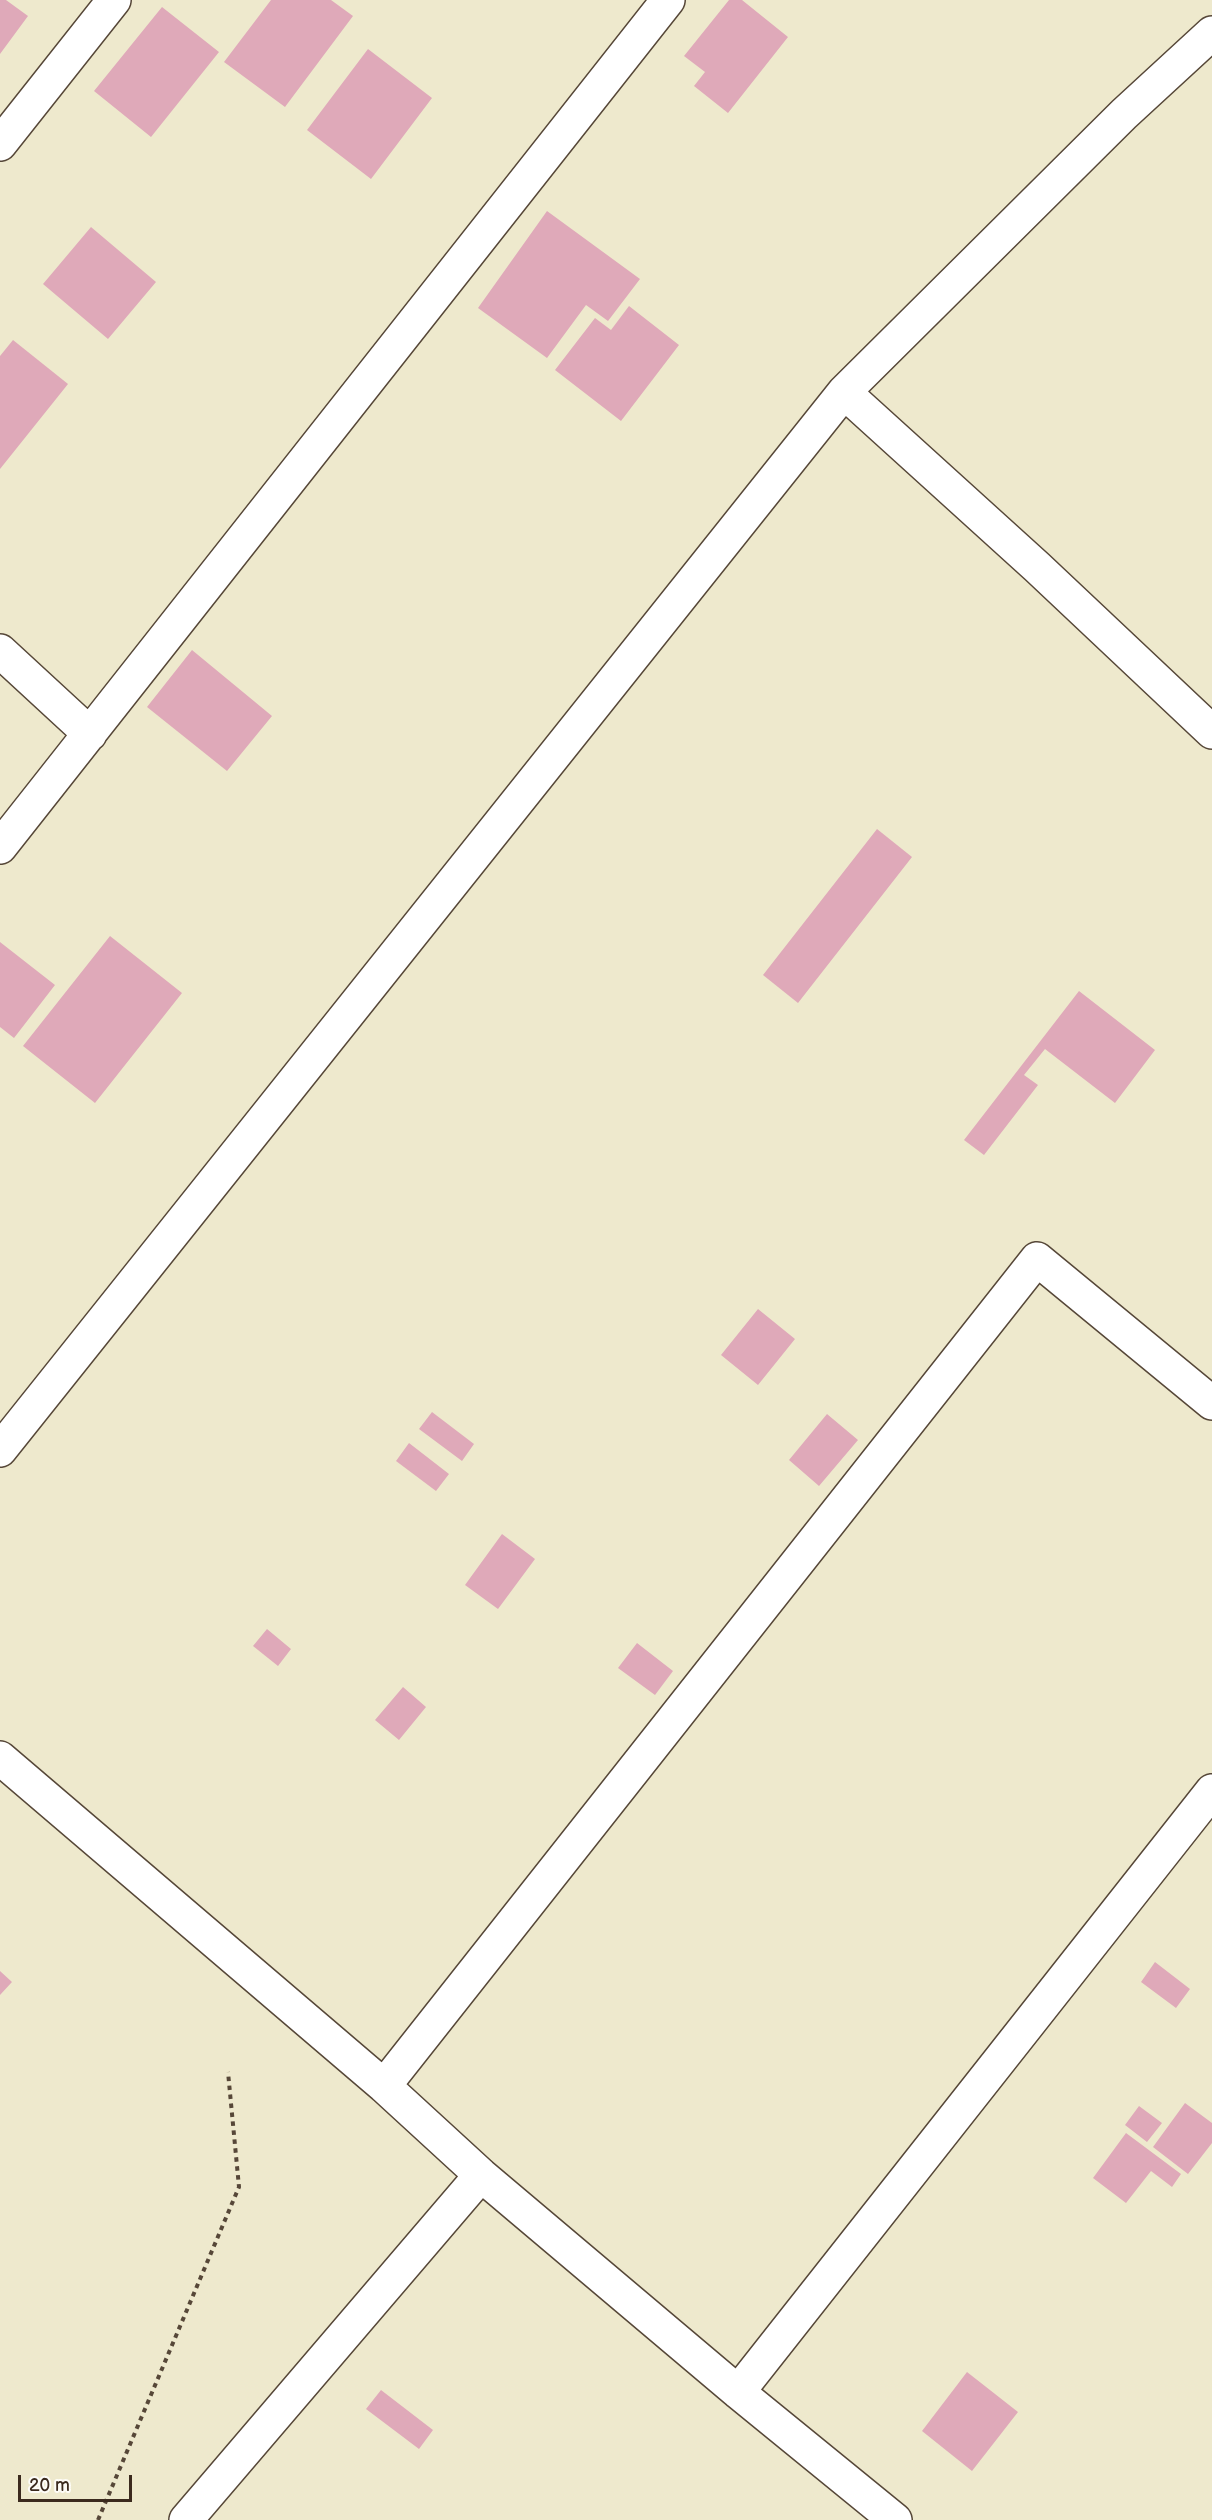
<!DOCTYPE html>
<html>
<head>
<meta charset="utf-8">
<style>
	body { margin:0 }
	#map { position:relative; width:1212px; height:2520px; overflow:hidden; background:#eee9cd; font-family:"Balsamiq Sans",sans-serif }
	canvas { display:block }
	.scale { position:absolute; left:18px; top:2475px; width:114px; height:27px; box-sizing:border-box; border:3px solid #3b2a1e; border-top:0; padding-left:8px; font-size:18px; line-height:21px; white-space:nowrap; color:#3b2a1e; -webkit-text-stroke:4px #fdfcf7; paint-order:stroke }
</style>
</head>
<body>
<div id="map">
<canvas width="1212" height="2520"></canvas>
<div class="scale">20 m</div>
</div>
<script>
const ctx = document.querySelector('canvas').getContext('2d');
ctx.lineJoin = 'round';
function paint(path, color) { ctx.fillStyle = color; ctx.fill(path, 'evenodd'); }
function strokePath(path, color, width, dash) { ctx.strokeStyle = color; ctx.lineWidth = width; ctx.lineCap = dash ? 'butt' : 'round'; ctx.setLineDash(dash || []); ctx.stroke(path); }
paint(new Path2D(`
	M0,0H6L28,16L0,54Z
	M271,0H331L353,16L285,107L224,62Z
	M729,0H742L788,37L728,113L694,86L705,72L684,56Z
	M162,7L219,52L151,137L94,91Z
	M368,49L432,98L371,179L307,130Z
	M547,211L640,279L608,321L586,305L547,358L478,308Z
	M91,227L156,282L108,339L43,284Z
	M629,306L679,345L621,421L555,370L595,318L611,330Z
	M13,340L68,384L0,469V356Z
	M192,650L272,716L227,771L147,707Z
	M877,829L912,857L798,1003L763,975Z
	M110,936L182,993L95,1103L23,1046Z
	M0,942L55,985L14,1038L0,1027Z
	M1079,991L1155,1050L1115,1103L1045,1049L1024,1075L1038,1085L984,1155L964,1140Z
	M758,1309L795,1339L758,1385L721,1355Z
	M432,1412L474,1444L462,1461L419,1429Z
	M827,1414L858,1440L819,1486L789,1460Z
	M409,1443L449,1474L436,1491L396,1461Z
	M502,1534L535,1559L498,1609L465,1585Z
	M267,1629L291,1649L278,1666L253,1646Z
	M637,1643L673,1671L655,1695L618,1668Z
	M403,1687L426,1707L399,1740L375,1720Z
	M1155,1962L1190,1989L1176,2008L1141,1982Z
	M0,1971L12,1982L0,1995Z
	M1185,2103L1212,2123V2143L1188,2174L1153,2147Z
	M1139,2106L1162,2123L1147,2142L1125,2125Z
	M1126,2133L1181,2174L1172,2187L1151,2171L1126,2203L1093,2178Z
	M967,2372L1018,2412L972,2471L922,2431Z
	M381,2390L433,2430L419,2449L366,2409Z`), '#dfa9b9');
const minor = new Path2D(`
	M0,144L114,0
	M844,392L1037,567L1212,732
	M0,651L90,734
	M0,847L668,0
	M0,1450L844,392L1124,114L1212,33
	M0,1758L384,2086L481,2175L738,2392L895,2520
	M384,2086L1037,1259L1212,1403
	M738,2392L1212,1791
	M186,2520L481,2175`);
strokePath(minor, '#564738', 36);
strokePath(new Path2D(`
	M98,2520L239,2187L228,2072`), '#564738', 4, [4.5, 4.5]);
strokePath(minor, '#fff', 33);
</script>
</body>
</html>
